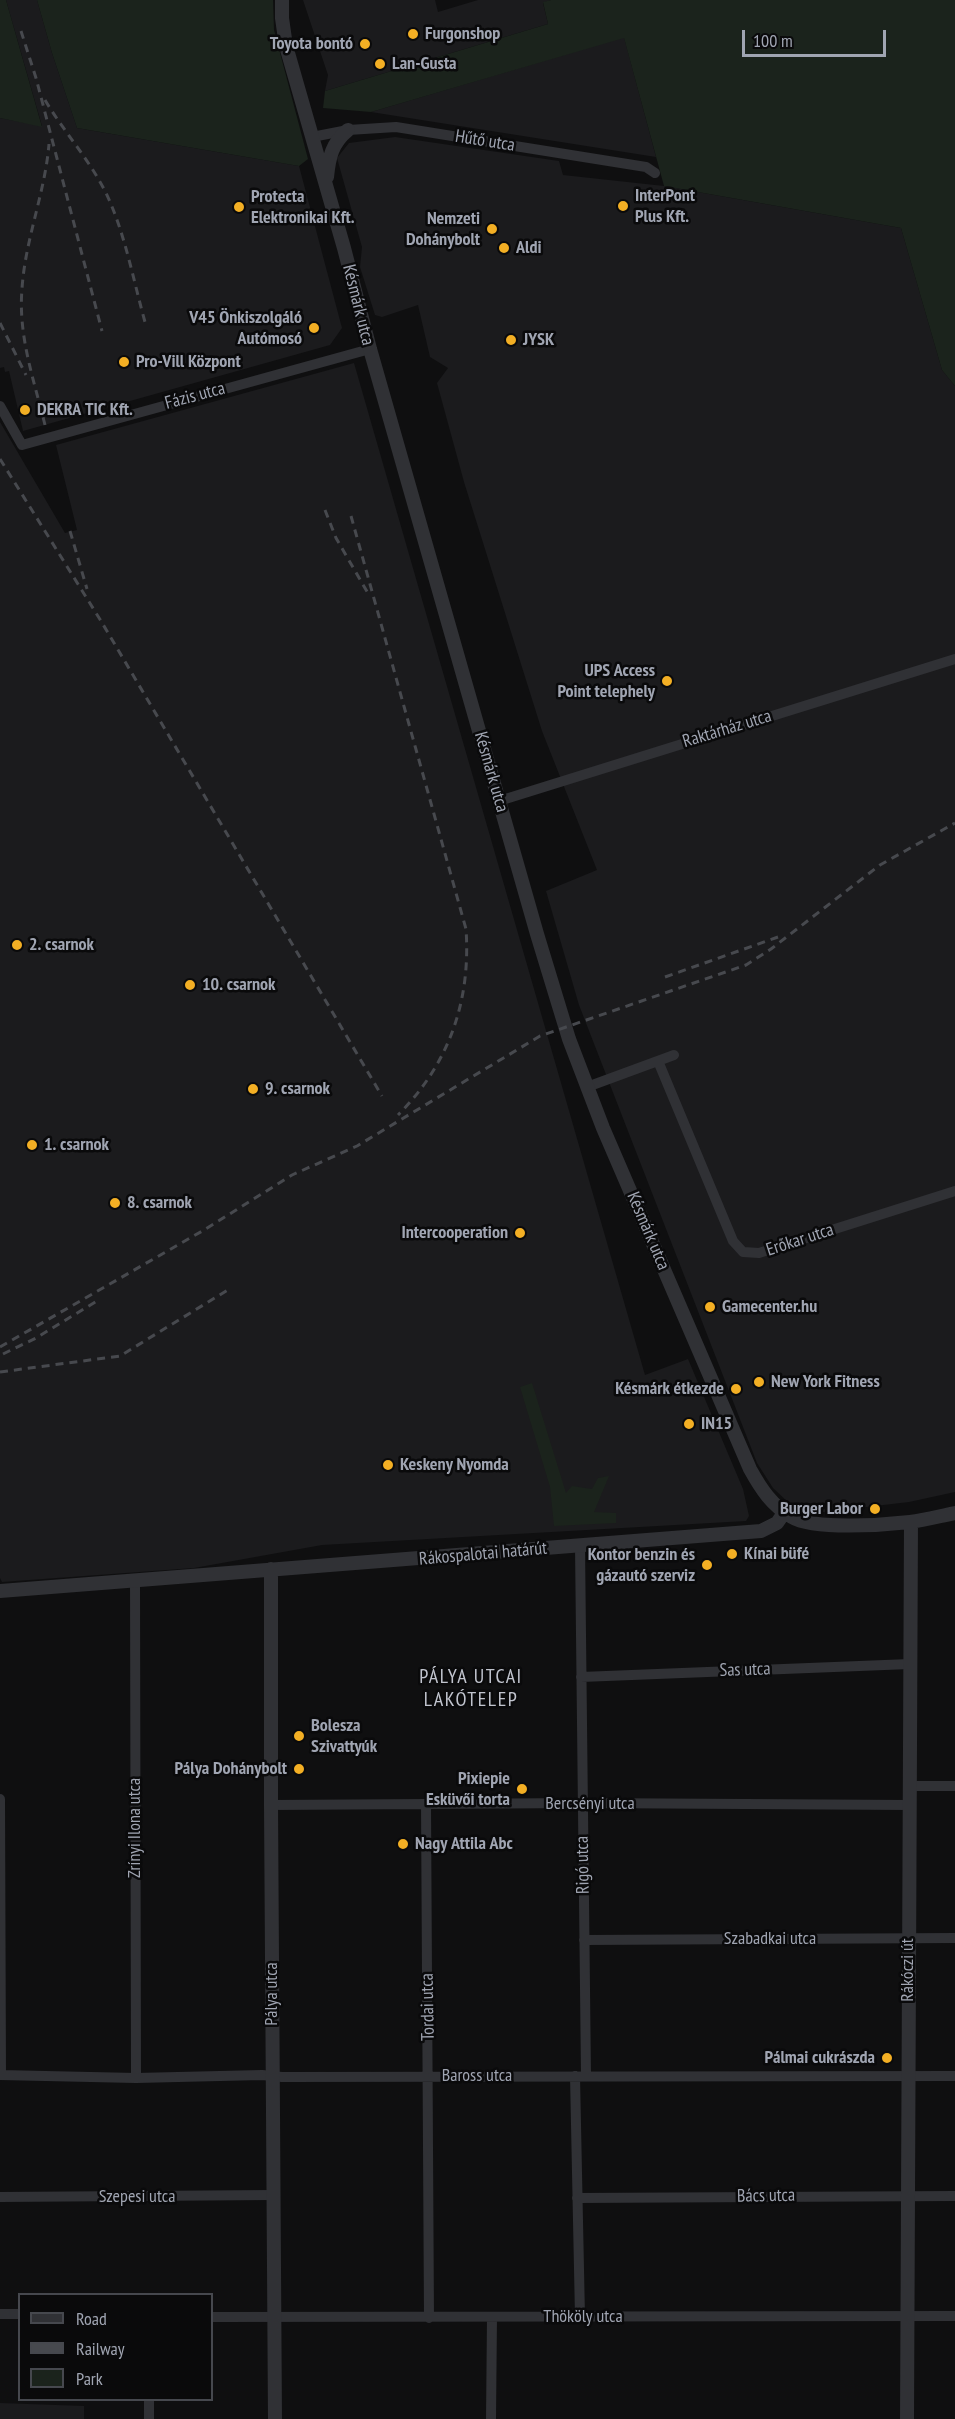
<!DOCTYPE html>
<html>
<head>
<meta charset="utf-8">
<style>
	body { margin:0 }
	#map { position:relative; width:955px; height:2419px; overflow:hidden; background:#0f0f10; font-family:"PT Sans Narrow",sans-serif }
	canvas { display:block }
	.legend { position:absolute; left:18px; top:2293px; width:195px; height:108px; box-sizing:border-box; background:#0a0a0b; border:2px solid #46484e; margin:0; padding:8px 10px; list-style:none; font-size:18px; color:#a0a5b2 }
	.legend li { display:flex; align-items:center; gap:12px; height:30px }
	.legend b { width:30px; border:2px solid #46484e }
	.scale { position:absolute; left:742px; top:30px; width:144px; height:27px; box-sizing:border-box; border:3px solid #a0a5b2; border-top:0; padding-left:8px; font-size:18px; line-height:21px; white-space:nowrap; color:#a0a5b2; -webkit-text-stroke:4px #0a0a0b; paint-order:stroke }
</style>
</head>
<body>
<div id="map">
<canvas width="955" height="2419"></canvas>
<ul class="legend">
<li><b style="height:8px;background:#303135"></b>Road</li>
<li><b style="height:8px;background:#47494e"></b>Railway</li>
<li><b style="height:16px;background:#1b231c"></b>Park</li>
</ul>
<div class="scale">100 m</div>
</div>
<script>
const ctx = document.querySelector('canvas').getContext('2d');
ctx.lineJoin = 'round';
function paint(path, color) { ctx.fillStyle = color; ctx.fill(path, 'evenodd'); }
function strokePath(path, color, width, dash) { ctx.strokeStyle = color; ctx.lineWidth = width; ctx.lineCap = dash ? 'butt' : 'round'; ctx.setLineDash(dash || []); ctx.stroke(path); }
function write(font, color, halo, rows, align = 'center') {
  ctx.font = font + ' "PT Sans Narrow",sans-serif'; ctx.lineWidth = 5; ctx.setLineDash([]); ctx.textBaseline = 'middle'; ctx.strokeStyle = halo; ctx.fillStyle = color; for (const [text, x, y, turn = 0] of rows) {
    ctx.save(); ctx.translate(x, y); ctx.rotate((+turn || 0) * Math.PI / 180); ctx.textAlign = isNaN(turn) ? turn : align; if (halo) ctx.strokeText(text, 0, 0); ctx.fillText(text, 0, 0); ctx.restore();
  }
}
paint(new Path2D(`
	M6,0H37L52,53L77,128L299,166L342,328L330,345L23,431L9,371L5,372L4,367L0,368V118L42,126Z
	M303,0H435L438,12L478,0H551L543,3L548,24L325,91L328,75Z
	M624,37L656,157L371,112Z
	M395,137L559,161L563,175L664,186L901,228L942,370L955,386V1492L909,1502L807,1514L793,1507L773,1488L757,1463L579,1005L546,891L597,870L542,731L464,482L437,383L448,368L430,357L418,305L382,317L375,315L360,267L362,247L337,158L349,143Z
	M354,363L645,1375L688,1359L743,1489L749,1516L746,1521L322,1545L194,1568L2,1582L0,1578V422L65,533L77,530L56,445Z
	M0,2403L84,2406V2419H0Z`), '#1b1b1d');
paint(new Path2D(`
	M0,0H6L42,127L0,118Z
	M37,0H273L274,30L308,159L299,166L77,128L52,53Z
	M551,0H955V386L942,370L901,228L664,186L624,38L371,112L323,108L325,91L548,24L543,2Z
	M532,1383L566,1493L572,1486L592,1489L598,1478L609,1476L594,1512L616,1513V1523L554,1526L550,1487L520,1387Z`), '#1b231c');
strokePath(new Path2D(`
	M312,137L348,130L396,127L646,167L655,173
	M0,406L22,445L370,349
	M499,801L955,659
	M658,1061L733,1241L743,1252L759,1253L955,1191
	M587,1087L674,1055
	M580,1546L586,2076
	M135,1579L136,2078
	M581,1677L910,1664
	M909,1786H955
	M0,1799L1,2075
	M426,1804L429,2318
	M271,1805L582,1803L909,1805
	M584,1940L955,1938
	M0,2075L136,2078L262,2075L282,2077L955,2076
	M575,2076L580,2317
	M0,2197L274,2195
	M577,2198L955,2196
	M0,2314H20
	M212,2317L955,2316
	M149,2400V2419
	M491,2419L492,2317`), '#303135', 10);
strokePath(new Path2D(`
	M282,0V18L286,46L344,248L370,349L537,934L569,1039L603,1128L750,1469C761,1489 772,1506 792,1517C813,1530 884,1525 910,1522C925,1520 940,1516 955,1513
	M327,177C329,157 332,143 348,130
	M271,1569V1805L275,2419
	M0,1591L761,1531L777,1523L784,1513
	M907,2419L911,1522`), '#303135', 14);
strokePath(new Path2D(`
	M21,31L36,78L102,331
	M45,100C64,132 89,159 106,193C125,233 133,279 145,322
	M0,323L26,375
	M45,425C34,380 18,336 22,289C25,240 45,193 49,144
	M0,459L101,621L382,1096
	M325,510L336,538L369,595
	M351,516L466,929C471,1001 449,1064 398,1115
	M70,531L87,589
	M665,977L778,937
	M0,1347L204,1230L292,1175L357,1146L540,1036L746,965L771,949L880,865L955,823
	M3,1354L36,1338L97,1301
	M0,1372L120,1356L231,1288`), '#47494e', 3, [8, 6]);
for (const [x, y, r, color] of [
	[413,34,6,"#f3af24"],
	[365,44,6,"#f3af24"],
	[380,64,6,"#f3af24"],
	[623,206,6,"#f3af24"],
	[239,207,6,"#f3af24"],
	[492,229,6,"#f3af24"],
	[504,248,6,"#f3af24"],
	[314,328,6,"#f3af24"],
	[511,340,6,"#f3af24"],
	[124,362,6,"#f3af24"],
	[25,410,6,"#f3af24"],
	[667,681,6,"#f3af24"],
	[17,945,6,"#f3af24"],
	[190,985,6,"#f3af24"],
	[253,1089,6,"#f3af24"],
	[32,1145,6,"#f3af24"],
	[115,1203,6,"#f3af24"],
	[520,1233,6,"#f3af24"],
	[710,1307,6,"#f3af24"],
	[759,1382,6,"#f3af24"],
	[736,1389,6,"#f3af24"],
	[689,1424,6,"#f3af24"],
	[388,1465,6,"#f3af24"],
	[875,1509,6,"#f3af24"],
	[732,1554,6,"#f3af24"],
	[707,1565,6,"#f3af24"],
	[299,1736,6,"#f3af24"],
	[299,1769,6,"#f3af24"],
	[522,1789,6,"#f3af24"],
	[403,1844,6,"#f3af24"],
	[887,2058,6,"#f3af24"]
]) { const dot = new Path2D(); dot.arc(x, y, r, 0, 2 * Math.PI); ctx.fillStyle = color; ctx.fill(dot); strokePath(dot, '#0a0a0b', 2); }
write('bold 18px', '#a0a5b2', '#0a0a0b', [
	["Furgonshop",425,34],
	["Toyota bontó",353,44,"right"],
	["Lan-Gusta",392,64],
	["InterPont",635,196],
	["Plus Kft.",635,217],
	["Protecta",251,197],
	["Elektronikai Kft.",251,218],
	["Nemzeti",480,219,"right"],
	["Dohánybolt",480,240,"right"],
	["Aldi",516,248],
	["V45 Önkiszolgáló",302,318,"right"],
	["Autómosó",302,339,"right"],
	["JYSK",523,340],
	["Pro-Vill Központ",136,362],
	["DEKRA TIC Kft.",37,410],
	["UPS Access",655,671,"right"],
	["Point telephely",655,692,"right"],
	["2. csarnok",29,945],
	["10. csarnok",202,985],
	["9. csarnok",265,1089],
	["1. csarnok",44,1145],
	["8. csarnok",127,1203],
	["Intercooperation",508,1233,"right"],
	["Gamecenter.hu",722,1307],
	["New York Fitness",771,1382],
	["Késmárk étkezde",724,1389,"right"],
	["IN15",701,1424],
	["Keskeny Nyomda",400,1465],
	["Burger Labor",863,1509,"right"],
	["Kínai büfé",744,1554],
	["Kontor benzin és",695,1555,"right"],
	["gázautó szerviz",695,1576,"right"],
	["Bolesza",311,1726],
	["Szivattyúk",311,1747],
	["Pálya Dohánybolt",287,1769,"right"],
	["Pixiepie",510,1779,"right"],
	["Esküvői torta",510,1800,"right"],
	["Nagy Attila Abc",415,1844],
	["Pálmai cukrászda",875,2058,"right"]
], 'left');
write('18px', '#a0a5b2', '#0a0a0b', [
	["Hűtő utca",485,141,9],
	["Késmárk utca",358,305,76],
	["Fázis utca",195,396,-15],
	["Raktárház utca",727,729,-17],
	["Késmárk utca",491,772,74],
	["Késmárk utca",648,1231,67],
	["Erőkar utca",800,1240,-18],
	["Rákospalotai határút",483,1554,-5],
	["Sas utca",745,1670,-2],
	["Bercsényi utca",590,1804],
	["Zrínyi Ilona utca",135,1828,-90],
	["Rigó utca",583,1865,-91],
	["Szabadkai utca",770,1939],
	["Rákóczi út",908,1970,-90],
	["Pálya utca",272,1994,-90],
	["Tordai utca",428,2007,-91],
	["Baross utca",477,2076],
	["Bács utca",766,2196,-1],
	["Szepesi utca",137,2197],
	["Thököly utca",583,2317]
]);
ctx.letterSpacing = '1.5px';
write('20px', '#c1c4ce', '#0a0a0b', [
	["PÁLYA UTCAI",471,1677],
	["LAKÓTELEP",471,1700]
]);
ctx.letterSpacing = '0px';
</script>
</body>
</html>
